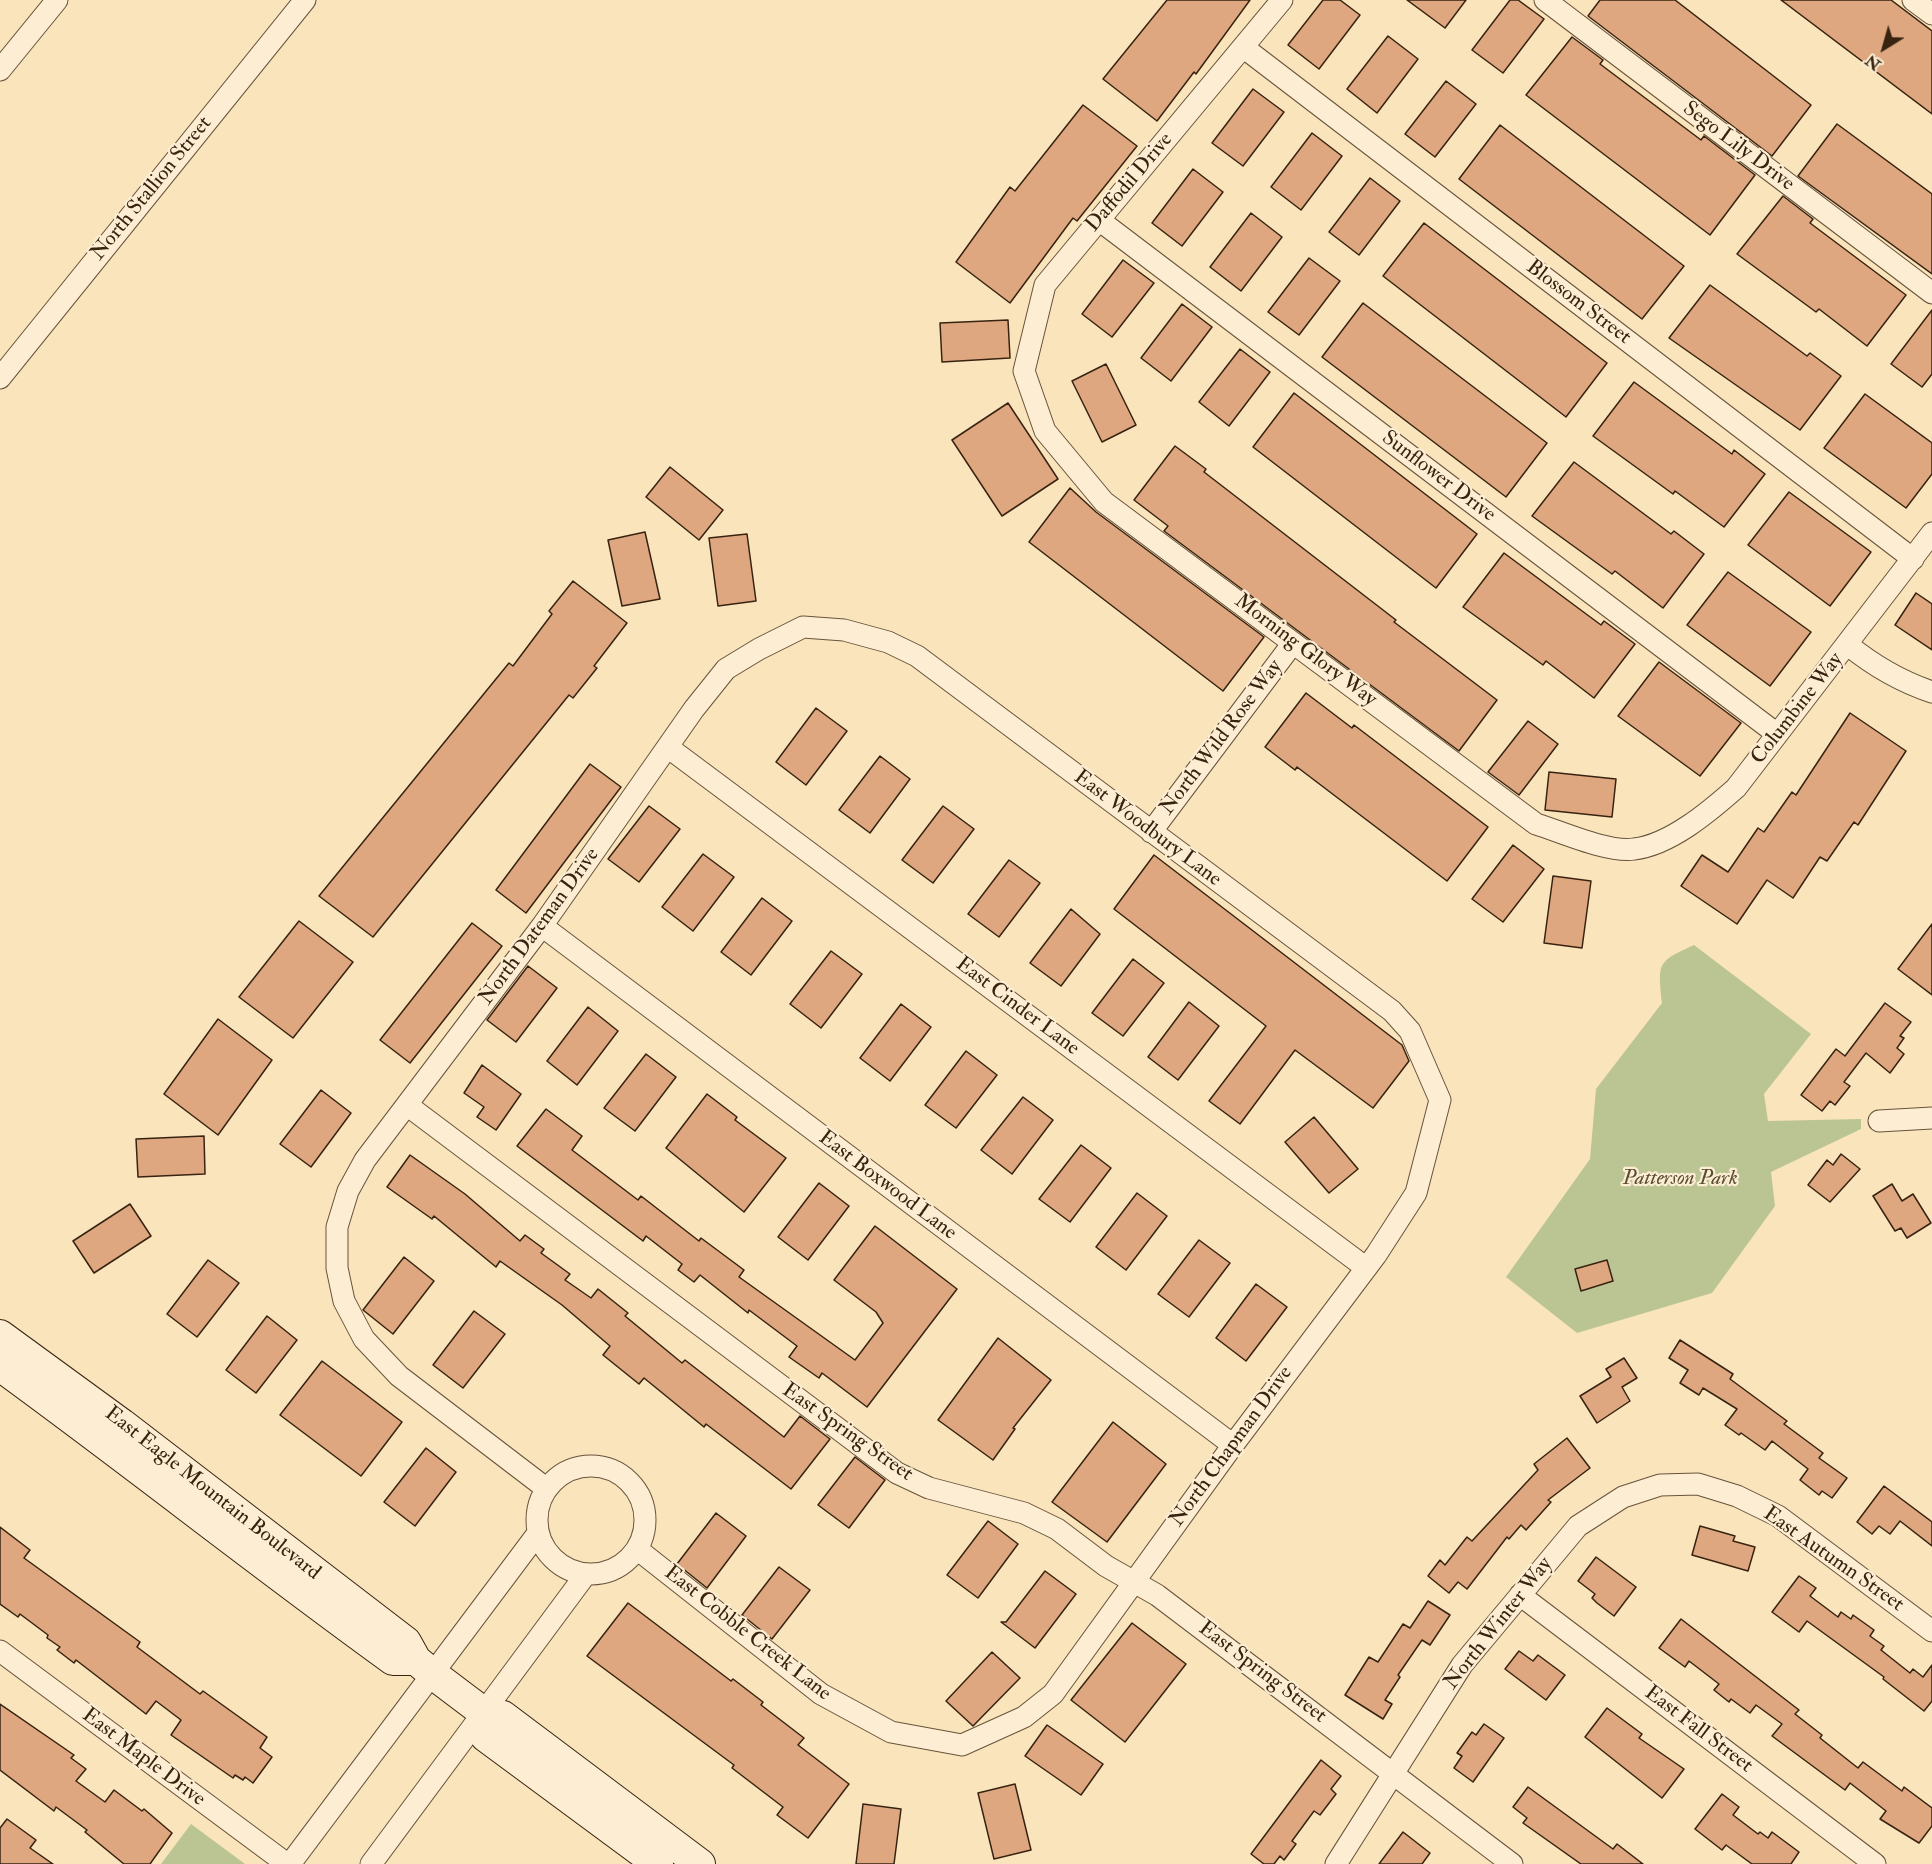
<!DOCTYPE html>
<html>
<head>
<meta charset="utf-8">
<style>
	body { margin:0 }
	#map { position:relative; width:1932px; height:1864px; overflow:hidden; background:#fae4bc; font-family:"IM FELL Double Pica",serif }
	canvas { display:block }
	.north { position:absolute; left:1854px; top:18px; width:60px; height:60px; -webkit-text-stroke:4px #fcedd3; paint-order:stroke; rotate:217deg; font-size:16px; font-weight:700; line-height:24px; text-align:center; color:#372310 }
	.north::after { content:''; display:block; margin:auto; width:21px; height:27px; background:#372310; clip-path:polygon(50% 0,100% 100%,50% 72%,0 100%) }
</style>
</head>
<body>
<div id="map">
<canvas width="1932" height="1864"></canvas>
<div class="north">N</div>
</div>
<script>
const ctx = document.querySelector('canvas').getContext('2d');
ctx.lineJoin = 'round';
function paint(path, color) { ctx.fillStyle = color; ctx.fill(path, 'evenodd'); }
function strokePath(path, color, width, dash) { ctx.strokeStyle = color; ctx.lineWidth = width; ctx.lineCap = dash ? 'butt' : 'round'; ctx.setLineDash(dash || []); ctx.stroke(path); }
function write(font, color, halo, rows, align = 'center') {
  ctx.font = font + ' "IM FELL Double Pica",serif'; ctx.lineWidth = 4.5; ctx.setLineDash([]); ctx.textBaseline = 'middle'; ctx.strokeStyle = halo; ctx.fillStyle = color; for (const [text, x, y, turn = 0] of rows) {
    ctx.save(); ctx.translate(x, y); ctx.rotate((+turn || 0) * Math.PI / 180); ctx.textAlign = isNaN(turn) ? turn : align; if (halo) ctx.strokeText(text, 0, 0); ctx.fillText(text, 0, 0); ctx.restore();
  }
}
paint(new Path2D(`
	M1694,945L1811,1034L1764,1094L1768,1121L1861,1119V1129L1771,1172L1775,1206L1712,1293L1577,1333L1506,1277L1590,1159L1596,1089L1662,1003C1658,962 1657,962 1694,945Z
	M191,1824L241,1861L245,1864H161Z`), '#bbc593');
const building = new Path2D(`
	M1167,0H1250L1196,74L1194,72L1157,121L1103,79Z
	M1323,0H1340L1360,15L1319,69L1288,45Z
	M1407,0H1466L1445,28Z
	M1510,0H1518L1544,19L1503,73L1472,50Z
	M1600,0H1675L1811,105L1772,156L1588,16Z
	M1781,0H1891L1932,31V114Z
	M1388,36L1418,59L1377,113L1347,89Z
	M1572,37L1603,60L1600,64L1701,140L1704,136L1755,175L1710,235L1526,95Z
	M1446,81L1476,104L1435,157L1405,134Z
	M1253,89L1284,112L1243,166L1212,143Z
	M1083,105L1137,146L1077,221L1073,218L1010,303L956,262L1010,187L1015,191Z
	M1837,124L1932,194V274L1798,176Z
	M1500,125L1684,266L1642,319L1459,179Z
	M1312,133L1342,156L1301,210L1271,187Z
	M1193,169L1223,192L1182,246L1152,223Z
	M1370,178L1400,201L1359,255L1329,232Z
	M1783,196L1813,219L1810,223L1906,295L1867,346L1819,309L1816,312L1737,254Z
	M1251,213L1282,237L1241,291L1210,267Z
	M1424,223L1607,363L1566,417L1383,276Z
	M1309,258L1340,281L1299,335L1268,312Z
	M1123,260L1154,283L1112,337L1082,314Z
	M1710,285L1807,356L1810,353L1841,376L1800,430L1669,338Z
	M1363,303L1547,443L1506,497L1322,357Z
	M1182,304L1212,327L1171,381L1141,358Z
	M1932,310V374L1922,387L1891,364Z
	M1008,320L1010,358L942,362L940,323Z
	M1240,349L1270,372L1229,426L1199,402Z
	M1106,364L1136,425L1102,442L1072,381Z
	M1634,382L1732,454L1734,450L1765,474L1724,527L1675,491L1673,494L1593,436Z
	M1294,393L1477,534L1436,588L1253,447Z
	M1865,394L1932,443V474L1906,508L1824,448Z
	M1008,403L1058,479L1002,516L952,440Z
	M1175,446L1206,469L1204,472L1396,620L1394,622L1497,700L1459,751L1164,531L1168,526L1134,500Z
	M1574,462L1671,534L1674,531L1704,554L1663,608L1615,571L1612,574L1532,516Z
	M670,467L723,510L699,540L646,497Z
	M1070,488L1096,512L1264,637L1223,691L1029,542Z
	M1789,492L1871,552L1830,606L1748,545Z
	M645,532L660,599L622,606L608,540Z
	M747,534L756,601L718,606L709,538Z
	M1504,553L1601,625L1604,621L1635,644L1594,698L1546,661L1543,665L1463,607Z
	M1728,572L1811,632L1770,686L1687,625Z
	M573,581L627,623L594,666L597,668L573,698L569,695L373,937L319,896L509,663L513,666L552,614L549,611Z
	M1916,593L1932,604V650L1895,625Z
	M1659,662L1741,723L1700,776L1618,716Z
	M1306,693L1352,728L1354,725L1488,827L1447,881L1297,767L1295,770L1265,747Z
	M816,708L847,731L806,785L776,762Z
	M1850,713L1906,751L1858,825L1854,822L1827,861L1820,857L1793,898L1767,880L1737,924L1681,886L1702,855L1728,872L1758,828L1764,832L1792,792L1796,795Z
	M1528,721L1558,744L1519,795L1488,772Z
	M880,756L910,779L870,833L839,810Z
	M590,764L621,787L526,913L496,890Z
	M1549,772L1616,779L1612,817L1545,810Z
	M649,806L680,829L639,882L608,859Z
	M943,806L974,829L933,883L902,860Z
	M1513,845L1544,869L1503,922L1472,899Z
	M703,854L734,877L693,931L662,907Z
	M1154,855L1402,1045L1409,1061L1373,1108L1295,1050L1240,1124L1209,1101L1266,1026L1114,909Z
	M1009,860L1040,883L999,937L968,914Z
	M1553,876L1591,881L1582,948L1544,943Z
	M762,898L792,921L751,975L721,952Z
	M1071,909L1100,934L1061,986L1030,963Z
	M299,921L353,962L293,1038L239,997Z
	M472,923L502,946L410,1063L380,1040Z
	M1932,924V995L1898,969Z
	M831,951L862,974L821,1028L790,1004Z
	M1133,959L1164,983L1123,1036L1092,1013Z
	M528,966L557,988L516,1042L487,1020Z
	M1189,1002L1219,1026L1178,1080L1148,1057Z
	M1885,1003L1911,1022L1900,1036L1904,1038L1897,1048L1904,1054L1890,1073L1866,1053L1844,1082L1850,1086L1835,1105L1830,1101L1822,1111L1801,1095L1836,1049L1845,1056Z
	M901,1004L931,1027L890,1081L860,1058Z
	M588,1007L618,1031L577,1085L547,1061Z
	M218,1019L272,1060L218,1135L164,1094Z
	M966,1051L997,1075L956,1128L925,1105Z
	M646,1054L676,1077L635,1131L604,1108Z
	M482,1065L521,1094L496,1130L477,1117L484,1107L464,1093Z
	M321,1090L351,1113L311,1167L280,1144Z
	M707,1094L737,1117L735,1120L786,1158L744,1212L666,1148Z
	M1023,1097L1053,1120L1012,1174L981,1150Z
	M546,1109L582,1136L572,1150L638,1200L641,1196L699,1241L701,1238L744,1270L739,1277L855,1360L883,1323L876,1312L834,1280L875,1226L957,1289L867,1407L822,1373L819,1378L789,1357L797,1346L749,1310L748,1313L700,1275L694,1282L678,1270L682,1264L646,1236L643,1241L517,1146Z
	M1314,1117L1358,1169L1329,1193L1285,1142Z
	M204,1136L205,1174L138,1177L136,1139Z
	M1081,1145L1111,1168L1070,1222L1039,1199Z
	M1841,1154L1860,1169L1830,1202L1808,1185L1827,1160L1833,1165Z
	M410,1155L465,1194L520,1241L525,1235L544,1249L541,1253L570,1274L565,1280L591,1298L598,1289L628,1313L625,1316L682,1363L685,1360L784,1437L800,1416L830,1439L791,1489L706,1424L704,1427L644,1378L639,1384L603,1355L610,1346L562,1305L500,1261L496,1267L434,1216L432,1219L387,1187Z
	M819,1183L849,1206L808,1260L778,1237Z
	M1892,1184L1902,1201L1913,1194L1931,1223L1907,1238L1901,1228L1895,1231L1873,1196Z
	M1137,1193L1167,1216L1126,1270L1096,1247Z
	M130,1204L151,1236L94,1273L73,1241Z
	M1199,1240L1230,1263L1189,1317L1158,1294Z
	M404,1257L434,1281L393,1334L363,1310Z
	M208,1260L239,1283L197,1337L167,1314Z
	M1607,1260L1613,1281L1581,1291L1575,1269Z
	M1256,1284L1287,1307L1246,1361L1216,1338Z
	M474,1311L505,1334L463,1388L433,1365Z
	M267,1316L297,1340L256,1393L226,1370Z
	M998,1338L1051,1380L1013,1428L1015,1429L993,1460L938,1420Z
	M1680,1340L1733,1374L1730,1379L1787,1421L1784,1424L1823,1453L1819,1458L1847,1478L1832,1498L1822,1491L1819,1495L1800,1480L1808,1469L1772,1441L1765,1450L1741,1433L1739,1435L1725,1425L1737,1409L1703,1388L1699,1395L1680,1383L1688,1370L1669,1358Z
	M1624,1358L1637,1378L1622,1387L1630,1401L1597,1423L1580,1396L1611,1377L1606,1369Z
	M322,1361L402,1422L361,1476L280,1415Z
	M1113,1422L1166,1464L1107,1542L1052,1502Z
	M1567,1438L1590,1468L1548,1500L1551,1502L1526,1530L1521,1525L1509,1539L1507,1537L1467,1589L1458,1582L1449,1593L1428,1576L1440,1560L1445,1565L1467,1537L1472,1541L1538,1470L1534,1464Z
	M426,1448L456,1472L415,1526L384,1502Z
	M855,1457L885,1480L849,1528L818,1505Z
	M1884,1486L1932,1522V1546L1900,1521L1890,1534L1879,1526L1872,1534L1857,1522Z
	M716,1513L746,1536L707,1588L677,1564Z
	M988,1521L1018,1544L978,1598L947,1575Z
	M1700,1526L1735,1536L1733,1541L1755,1547L1748,1571L1692,1555Z
	M0,1527L30,1550L24,1558L140,1642L137,1647L200,1694L203,1691L267,1737L260,1748L272,1757L253,1783L245,1777L243,1780L235,1775L233,1778L171,1735L181,1720L156,1701L146,1714L76,1660L74,1663L57,1650L60,1647L47,1638L48,1635L20,1614L18,1617L0,1604Z
	M1596,1557L1636,1587L1614,1616L1597,1603L1592,1598L1595,1594L1578,1581Z
	M779,1567L810,1590L772,1639L742,1615Z
	M1045,1571L1076,1594L1035,1648L1001,1622H1006Z
	M1799,1576L1816,1588L1810,1596L1838,1617L1841,1612L1851,1619L1853,1615L1874,1630L1870,1636L1884,1646L1881,1650L1910,1673L1913,1669L1923,1677L1932,1665V1701L1924,1711L1883,1679L1884,1677L1807,1621L1799,1632L1772,1612Z
	M1428,1601L1450,1615L1430,1645L1422,1640L1398,1675L1400,1677L1385,1700L1392,1704L1383,1719L1345,1695L1369,1657L1378,1662L1403,1624L1410,1628Z
	M628,1603L731,1681L733,1679L763,1702L761,1705L804,1738L798,1745L849,1784L808,1838L777,1815L783,1807L732,1768L734,1765L587,1656Z
	M1681,1619L1799,1710L1795,1714L1822,1735L1820,1738L1858,1768L1863,1762L1902,1791L1904,1787L1932,1808V1826L1919,1843L1880,1819L1886,1811L1850,1783L1845,1790L1772,1736L1782,1724L1756,1705L1750,1713L1731,1699L1729,1702L1714,1690L1719,1684L1689,1661L1685,1667L1659,1648Z
	M1132,1623L1186,1664L1125,1742L1071,1700Z
	M1519,1651L1533,1661L1538,1655L1565,1675L1546,1700L1505,1669Z
	M992,1652L1020,1678L973,1726L946,1701Z
	M0,1704L74,1755L71,1758L86,1769L76,1781L105,1802L114,1790L142,1811L144,1809L172,1833L150,1864H124L85,1832L87,1830L56,1807L54,1811L0,1770Z
	M1607,1708L1642,1734L1639,1738L1684,1769L1662,1798L1585,1737Z
	M1484,1724L1504,1738L1473,1782L1454,1768L1462,1756L1457,1753L1472,1732L1476,1735Z
	M1047,1725L1103,1764L1081,1795L1025,1756Z
	M1321,1760L1341,1776L1331,1789L1336,1794L1320,1815L1314,1811L1292,1841L1296,1844L1284,1860L1280,1856L1274,1864H1264L1251,1854Z
	M1015,1784L1031,1850L994,1859L978,1793Z
	M1528,1787L1613,1849L1617,1844L1643,1864H1581L1523,1823L1527,1818L1513,1807Z
	M1722,1794L1739,1807L1733,1815L1758,1834L1760,1832L1768,1838L1772,1832L1799,1852L1791,1864H1752L1726,1845L1722,1850L1695,1829Z
	M863,1804L901,1809L894,1864H856Z
	M7,1819L36,1840L30,1848L53,1864H0V1828Z
	M1403,1832L1430,1853L1422,1864H1379Z`);
paint(building, '#dea780');
strokePath(building, '#372310', 1.5);
const street = new Path2D(`
	M1282,0L1045,285L1024,371L1045,431L1104,502L1536,824C1562,832 1608,853 1634,849C1670,845 1710,811 1736,788L1932,533
	M1545,0L1932,293
	M1913,0L1932,14
	M1243,47L1913,559
	M0,70L57,0
	M1099,220L1777,734
	M0,378L305,0
	M1848,645C1874,666 1899,681 1932,692
	M669,748L1365,1267
	M1151,832L1293,643
	M542,926L1233,1445
	M407,1105L897,1473L929,1488L1024,1513L1057,1529L1106,1566L1157,1595L1512,1864
	M1879,1121L1932,1118
	M537 1520a54 54 0 1 1 108 0a54 54 0 1 1-108 0Z
	M547,1489L399,1376L364,1339L344,1301L337,1268V1227L348,1191L365,1160L542,926L694,709L726,669L759,649L803,627L844,630L888,642L917,656L1392,1011L1410,1031L1440,1100L1416,1193L1376,1255L1233,1445L1053,1694L1024,1717L962,1745L891,1732L821,1694L637,1549
	M1520,1595L1875,1864
	M0,1651L287,1864
	M290,1864L538,1533
	M371,1864L586,1574
	M1336,1864L1462,1665L1578,1526L1623,1497L1660,1485L1698,1484L1737,1496L1778,1516L1932,1631`);
const secondary = new Path2D(`
	M0,1335L122,1424L406,1642L416,1660L434,1675L483,1712L503,1716L700,1864
	M0,1366C132,1462 260,1564 393,1660H416
	M483,1712L486,1737L658,1864`);
strokePath(street, '#68533b', 23);
strokePath(secondary, '#372310', 32);
strokePath(street, '#fcedd3', 21);
strokePath(secondary, '#fcedd3', 30);
write('21px', '#372310', '#fcedd3', [
	["Sego Lily Drive",1738,147,37],
	["Daffodil Drive",1130,183,-50],
	["North Stallion Street",152,189,-51],
	["Blossom Street",1578,303,37],
	["Sunflower Drive",1438,477,37],
	["Morning Glory Way",1305,651,37],
	["Columbine Way",1798,709,-52],
	["North Wild Rose Way",1222,738,-53],
	["East Woodbury Lane",1147,829,37],
	["North Dateman Drive",540,927,-54],
	["East Cinder Lane",1017,1007,37],
	["East Boxwood Lane",887,1186,37],
	["East Spring Street",847,1433,35],
	["North Chapman Drive",1232,1447,-54],
	["East Eagle Mountain Boulevard",212,1494,38],
	["East Autumn Street",1833,1560,35],
	["North Winter Way",1499,1624,-52],
	["East Cobble Creek Lane",747,1634,38],
	["East Spring Street",1262,1673,37],
	["East Fall Street",1698,1730,37],
	["East Maple Drive",143,1758,37]
]);
write('italic 21px', '#584c31', '#fcedd3', [
	["Patterson Park",1680,1179]
]);
</script>
</body>
</html>
